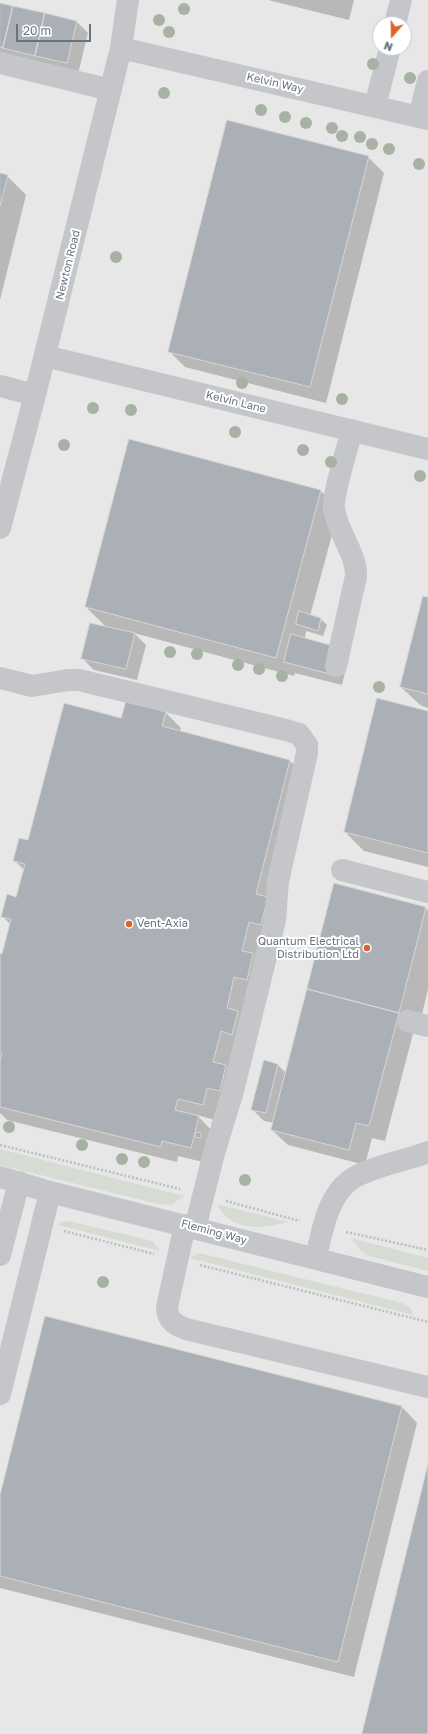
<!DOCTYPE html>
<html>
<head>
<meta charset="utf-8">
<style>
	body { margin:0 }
	#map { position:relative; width:428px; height:1734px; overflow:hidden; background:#f5f6f2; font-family:"Golos Text",sans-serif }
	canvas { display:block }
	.north { position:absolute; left:372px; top:16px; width:40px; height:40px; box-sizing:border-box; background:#fff; border:1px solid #c2c7cd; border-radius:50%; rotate:200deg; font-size:11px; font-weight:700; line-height:16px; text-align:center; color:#667382 }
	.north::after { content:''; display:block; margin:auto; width:14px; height:18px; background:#dd622b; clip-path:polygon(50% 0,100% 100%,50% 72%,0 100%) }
	.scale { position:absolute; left:16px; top:24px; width:75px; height:18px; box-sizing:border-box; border:2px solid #667382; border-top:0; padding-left:5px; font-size:12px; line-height:14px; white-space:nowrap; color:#667382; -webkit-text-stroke:3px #fff; paint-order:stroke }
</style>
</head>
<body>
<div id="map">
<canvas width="428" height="1734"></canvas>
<div class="north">N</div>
<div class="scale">20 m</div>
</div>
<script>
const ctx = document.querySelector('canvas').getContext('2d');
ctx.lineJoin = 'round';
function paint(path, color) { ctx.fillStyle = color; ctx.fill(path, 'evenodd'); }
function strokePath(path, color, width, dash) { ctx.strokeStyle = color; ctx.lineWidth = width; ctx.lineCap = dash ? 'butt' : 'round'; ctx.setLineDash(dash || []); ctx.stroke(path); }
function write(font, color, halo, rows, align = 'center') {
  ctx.font = font + ' "Golos Text",sans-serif'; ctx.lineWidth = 4; ctx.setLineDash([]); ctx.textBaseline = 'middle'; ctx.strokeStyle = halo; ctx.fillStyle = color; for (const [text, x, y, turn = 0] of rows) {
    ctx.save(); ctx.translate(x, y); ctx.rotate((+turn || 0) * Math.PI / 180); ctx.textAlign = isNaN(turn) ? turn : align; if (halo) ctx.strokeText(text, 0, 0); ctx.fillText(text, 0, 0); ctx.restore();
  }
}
paint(new Path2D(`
	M0,0H428V1734H0ZM380,24H404V48H380Z`), '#e6e7e6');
paint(new Path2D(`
	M0,1149L184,1196L171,1205L158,1204L0,1165Z
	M217,1204L288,1222C263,1229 230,1232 217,1204Z
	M68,1221L145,1239L153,1242L160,1251L58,1225L61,1222Z
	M351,1238L428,1258V1271L369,1256L360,1250Z
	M199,1253L402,1303L410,1307L413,1315L190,1258Z`), '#d6dcd3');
paint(new Path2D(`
	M268,0H354L349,20Z
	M0,3L77,22L88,33L78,74L0,55Z
	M368,157L384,173L326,403L185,367L169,351Z
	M0,174L7,176L26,195L0,300Z
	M320,490L339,509L310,616L321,619L327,625L323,636L306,631L305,638L348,659L342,685L295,673L294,676L134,633L146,645L137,680L94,670L83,659L106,627L86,607Z
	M428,598V708L420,705L401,687Z
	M428,712V867L364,851L345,832Z
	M166,713L181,728L180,732L289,760L305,776L218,1121L197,1115L214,1133L207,1163L178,1156L177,1162L7,1120L0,1113V954L3,955L11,925L3,917L17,898L24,870L15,861L122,719Z
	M425,908L428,910V989L418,1031L414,1030L385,1141L372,1138L365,1165L288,1145L272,1130L274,1123L264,1121L252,1109L265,1062L278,1065L287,1074Z
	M402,1407L417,1423L354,1677L0,1588V1499Z`), '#0003');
const building = new Path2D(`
	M0,3L13,6L3,48L0,47Z
	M13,6L45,13L35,56L3,48Z
	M45,13L77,21L67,63L35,56Z
	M227,120L369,156L310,387L168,352Z
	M0,173L8,175L0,206Z
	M129,439L321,490L276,658L85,607Z
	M423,596L428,597V694L400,687Z
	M299,611L321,618L318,631L296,624Z
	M90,623L135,633L126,669L81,659Z
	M291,634L337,647L330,674L284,662Z
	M377,698L428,711V853L344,832Z
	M126,701L166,712L162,726L290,760L256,894L268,897L261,925L249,922L242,951L253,953L247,980L234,977L227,1008L238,1011L232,1035L221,1031L213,1062L226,1065L220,1091L207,1088L203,1105L178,1099L175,1110L199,1116L191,1148L162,1141L161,1147L0,1107V1061L2,1054H0V953L2,954L11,919L1,917L7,894L16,897L25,864L13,861L19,838L28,840L64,703L121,718Z
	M334,883L426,907L399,1013L307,989Z
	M307,989L399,1013L369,1126L356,1123L349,1150L271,1130Z
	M264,1060L278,1064L266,1113L251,1110Z
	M195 1135a3 3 0 1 1 6 0a3 3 0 1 1-6 0Z
	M45,1316L402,1406L338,1662L0,1576V1495Z
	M428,1464V1734H362Z`);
paint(building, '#aab0b6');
strokePath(building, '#d7d7d5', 1);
strokePath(new Path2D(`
	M0,1145L180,1189
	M226,1201L300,1221
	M64,1231L154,1254
	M346,1232L428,1250
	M200,1265L428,1322`), '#bbbdbf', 2.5, [2, 2]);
strokePath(new Path2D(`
	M395,24L401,0
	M121,48L428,119
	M0,63L111,90
	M375,106L390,48
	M419,117L428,81
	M45,356L428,449
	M0,386L35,395
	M0,528L35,395L121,48L128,0
	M336,666L356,576C357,555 337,531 334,509C332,496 348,446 352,430
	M0,678L32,686L68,680H79L286,730L299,734L307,745V753L278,881L275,920L233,1091L214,1153L195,1228
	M342,870L428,892
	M408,1021L428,1026
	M0,1177L50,1192L428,1287
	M185,1225L167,1307C167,1320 175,1325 186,1329L428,1387
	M0,1255L19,1182
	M316,1258C322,1231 328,1192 355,1177C377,1165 405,1161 428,1152
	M0,1394L50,1192`), '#c4c6ca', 22);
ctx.fillStyle = '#a7b2a4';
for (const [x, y] of [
	[184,9],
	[159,20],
	[169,32],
	[373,64],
	[410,78],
	[164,93],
	[261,110],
	[285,117],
	[306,123],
	[332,128],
	[342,136],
	[360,137],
	[372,144],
	[389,149],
	[419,164],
	[116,257],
	[242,383],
	[342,399],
	[93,408],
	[131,410],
	[235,432],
	[64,445],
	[303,450],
	[331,462],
	[420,476],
	[170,652],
	[197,654],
	[238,665],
	[259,669],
	[282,676],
	[379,687],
	[9,1127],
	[82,1145],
	[122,1159],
	[144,1162],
	[245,1180],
	[103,1282]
]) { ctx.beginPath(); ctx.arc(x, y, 6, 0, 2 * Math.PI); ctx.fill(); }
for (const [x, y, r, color] of [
	[129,924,4,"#dd622b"],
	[367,948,4,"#dd622b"]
]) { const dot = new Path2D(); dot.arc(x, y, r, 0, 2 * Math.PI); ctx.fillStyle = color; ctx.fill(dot); strokePath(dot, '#fff', 1.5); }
write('11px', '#667382', '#fff', [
	["Kelvin Way",275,83,13],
	["Newton Road",68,265,-76],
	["Kelvin Lane",236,402,14],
	["Fleming Way",214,1232,15]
]);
write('11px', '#667382', '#fff', [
	["Vent-Axia",137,924],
	["Quantum Electrical",359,942,"right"],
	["Distribution Ltd",359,955,"right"]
], 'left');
</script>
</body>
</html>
